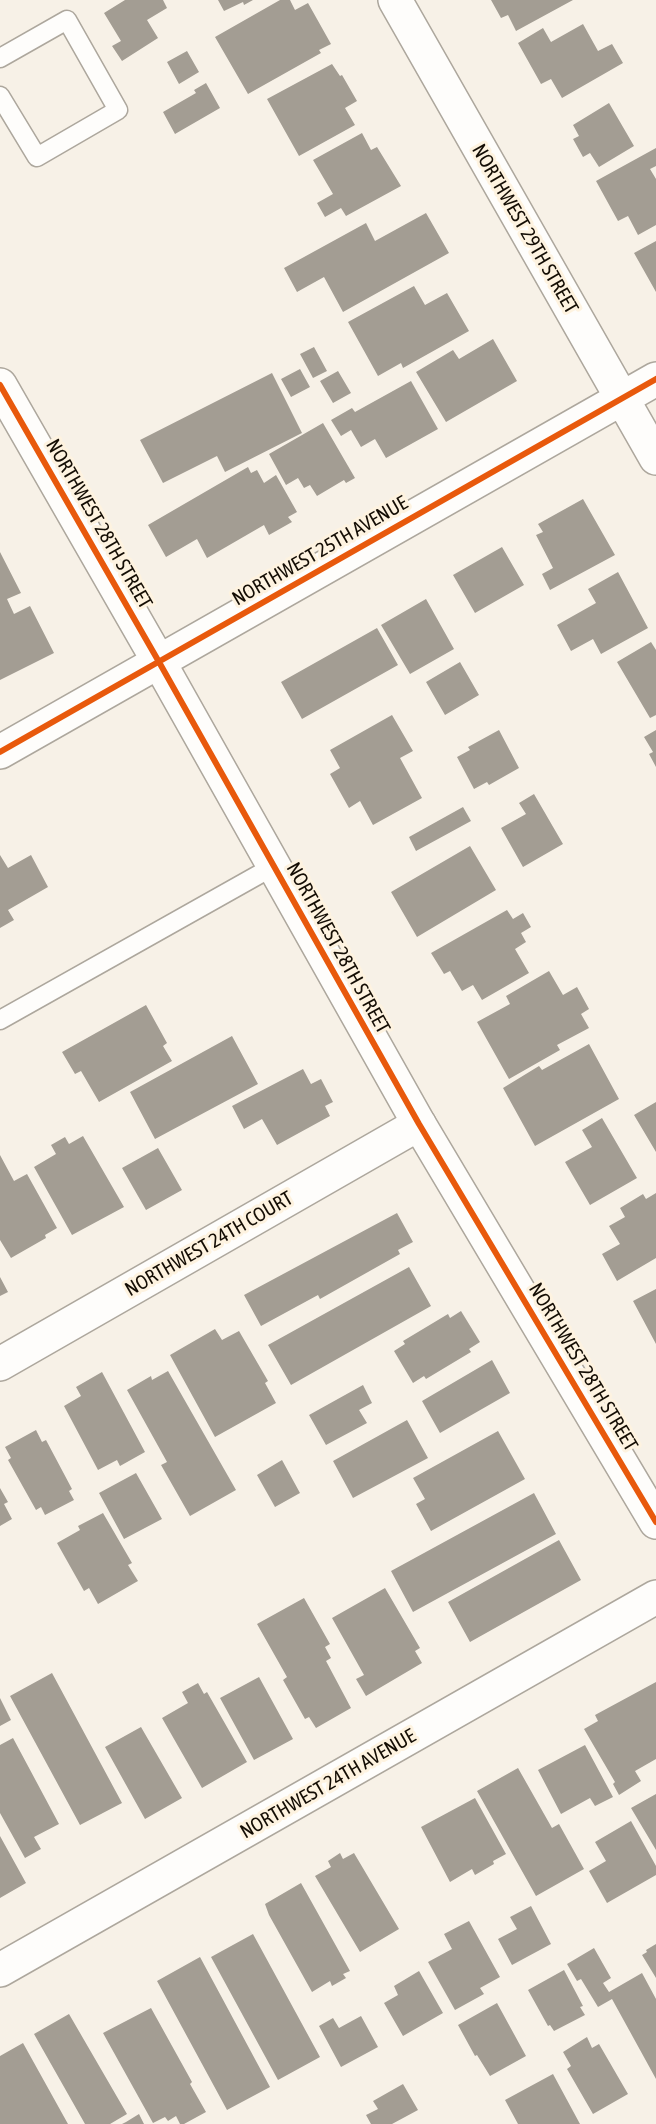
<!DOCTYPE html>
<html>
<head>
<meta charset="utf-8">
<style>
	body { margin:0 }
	canvas { display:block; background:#f7f1e7 }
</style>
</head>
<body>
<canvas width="656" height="2124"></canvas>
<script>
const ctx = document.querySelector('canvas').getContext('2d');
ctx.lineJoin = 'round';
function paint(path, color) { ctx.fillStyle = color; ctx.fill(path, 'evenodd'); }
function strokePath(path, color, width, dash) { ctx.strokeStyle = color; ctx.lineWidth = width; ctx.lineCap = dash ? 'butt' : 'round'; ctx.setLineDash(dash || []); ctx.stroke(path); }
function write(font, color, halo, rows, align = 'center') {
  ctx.font = font + ' "Asap Condensed",sans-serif'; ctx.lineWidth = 6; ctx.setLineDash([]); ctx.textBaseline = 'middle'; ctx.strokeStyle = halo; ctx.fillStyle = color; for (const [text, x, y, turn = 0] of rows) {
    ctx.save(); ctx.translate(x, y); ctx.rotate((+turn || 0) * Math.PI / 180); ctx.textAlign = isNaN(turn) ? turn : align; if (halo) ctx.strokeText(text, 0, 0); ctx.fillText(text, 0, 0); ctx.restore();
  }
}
paint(new Path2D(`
	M125,0H163L167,8L147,20L158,38L122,61L112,46L121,41L104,13Z
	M218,0H253L244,5L243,2L224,11Z
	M280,0H290L295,10L308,3L331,44L319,50L321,53L248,94L215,37Z
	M491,0H573L516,31L508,15L501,18Z
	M583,24L598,51L612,44L623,63L562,98L551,79L541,84L518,43L543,28L551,42Z
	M187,51L199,72L179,84L167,62Z
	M332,64L340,76L342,75L357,101L345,108L355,125L299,156L267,99Z
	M206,83L220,108L175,134L163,112L196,93L194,90Z
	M609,103L634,146L599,167L590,153L583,157L573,139L579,136L573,125Z
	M362,133L371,150L377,147L401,186L346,216L341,208L325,217L317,203L333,194L313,160Z
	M656,148V166L650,169L656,179V225L638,235L628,216L618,221L596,181Z
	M426,213L449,253L343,312L324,277L297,292L284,268L366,223L375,241Z
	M656,241V292L634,253Z
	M414,286L425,305L447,293L469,331L403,368L401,363L378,376L348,322Z
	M493,339L517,381L446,422L416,372L453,350L459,359Z
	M314,347L327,371L313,378L300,354Z
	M300,369L310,387L291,397L281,379Z
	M338,371L351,393L333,403L320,381Z
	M272,373L302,433L225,472L217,456L163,483L140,440Z
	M411,381L438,429L386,458L375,439L361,447L351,430L341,436L331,420L352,408L355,412Z
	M323,423L355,478L346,483L344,480L317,496L310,485L304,488L298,478L286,485L269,454Z
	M248,467L251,473L257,470L264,483L276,475L297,512L288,517L292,522L269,535L264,525L207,558L197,539L166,557L148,525Z
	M583,499L615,555L550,590L542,574L553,568L536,535L543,532L538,524Z
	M502,547L524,585L475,613L453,575Z
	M0,552L21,593L7,599L14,614L30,606L54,653L0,680Z
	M618,572L648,628L601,654L593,639L571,651L557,625L596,603L588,589Z
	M426,599L454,649L410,674L381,625Z
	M377,628L398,665L302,719L281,682Z
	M651,642L656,650V715L650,718L617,662Z
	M460,662L479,695L445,715L426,682Z
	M392,715L413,751L400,758L422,798L373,825L360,801L349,808L330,774L340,768L330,750Z
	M499,730L519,768L489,785L487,782L474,789L457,757L470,750L468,747Z
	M656,730V767L649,754L653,752L644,737Z
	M534,794L563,844L523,867L501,828L526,814L519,803Z
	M463,807L471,821L416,851L409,837Z
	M470,846L496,890L417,937L391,892Z
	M0,855L8,868L31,855L48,887L8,910L14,920L0,928Z
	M507,910L513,919L523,913L531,927L521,933L526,942L515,949L529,973L482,1000L473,985L462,991L450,971L444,974L431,953Z
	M549,971L563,995L577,987L589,1009L581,1014L589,1028L557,1045L560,1050L509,1079L477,1022L510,1004L506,996Z
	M146,1005L167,1043L163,1046L172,1061L99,1102L81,1071L75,1074L62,1052Z
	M232,1036L258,1084L155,1139L130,1092Z
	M589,1044L619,1099L535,1146L503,1088L539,1066L542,1070Z
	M303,1069L311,1084L321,1079L333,1102L325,1106L330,1116L277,1145L262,1119L244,1129L232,1106Z
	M656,1102V1152L634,1115Z
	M602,1118L637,1178L590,1205L565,1162L592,1147L582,1130Z
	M83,1136L124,1207L72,1235L34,1167L56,1154L51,1145L65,1137L69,1144Z
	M158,1148L182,1190L146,1210L122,1168Z
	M0,1155L14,1181L27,1174L57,1228L45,1235L46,1238L11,1258L0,1240Z
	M656,1193V1258L617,1281L602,1254L620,1244L609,1226L625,1217L620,1208L643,1194L646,1199Z
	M397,1213L413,1242L398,1250L400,1254L320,1299L318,1295L261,1326L244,1295Z
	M409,1267L431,1306L291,1385L268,1345Z
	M0,1277L8,1292L0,1296Z
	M656,1289V1344L633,1301Z
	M461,1311L480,1342L469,1349L471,1352L426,1379L424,1376L413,1383L394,1351L405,1344L403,1341L448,1314L450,1318Z
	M215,1329L222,1340L239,1331L268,1381L265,1383L276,1403L215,1437L170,1355Z
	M492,1360L510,1393L440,1433L422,1401Z
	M168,1371L236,1490L190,1516L161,1465L167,1462L127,1390L151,1376L152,1380Z
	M102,1372L145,1452L120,1466L117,1460L98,1470L64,1406L81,1396L76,1387Z
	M363,1385L372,1403L359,1410L367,1423L326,1445L309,1415Z
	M407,1420L428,1458L353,1498L333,1461Z
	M36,1430L42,1442L46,1440L72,1489L69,1491L74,1500L45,1515L41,1507L36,1510L8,1460L11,1458L5,1447Z
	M498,1431L525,1479L431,1531L416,1504L425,1499L413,1478Z
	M282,1460L300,1493L275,1507L257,1475Z
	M136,1473L162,1519L124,1539L99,1493Z
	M0,1488L8,1502L4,1504L12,1519L0,1526Z
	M534,1493L556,1534L413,1612L391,1571Z
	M103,1513L132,1563L128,1565L138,1581L98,1604L89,1588L84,1591L57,1543L80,1530L78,1526Z
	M559,1540L581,1580L470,1642L448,1602Z
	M385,1588L420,1648L415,1651L422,1663L366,1696L356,1679L364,1675L332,1618Z
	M304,1598L330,1644L325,1647L331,1658L326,1661L351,1708L316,1728L309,1717L305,1719L283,1680L287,1677L257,1624Z
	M52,1673L122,1803L80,1825L10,1696Z
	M259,1677L293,1739L254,1760L220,1698Z
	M656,1682V1759L635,1771L641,1781L619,1795L613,1784L615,1782L584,1729L598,1721L595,1715Z
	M198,1683L204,1694L207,1692L247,1762L202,1788L162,1718L188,1703L182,1692Z
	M0,1698L11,1720L0,1726Z
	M141,1727L182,1798L145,1819L105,1747Z
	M13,1738L59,1824L34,1837L41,1849L25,1858L0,1813V1745Z
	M585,1745L613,1797L595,1806L590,1798L561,1814L538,1770Z
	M518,1768L552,1828L559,1824L584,1869L536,1896L477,1791Z
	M656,1794V1850L631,1808Z
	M475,1798L506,1854L493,1861L494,1864L475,1875L472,1869L450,1882L421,1827Z
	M631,1821L656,1866V1875L607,1903L589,1871L606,1861L595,1842Z
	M0,1836L26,1883L0,1898Z
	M340,1853L343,1859L354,1853L399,1929L360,1952L315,1876L331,1867L328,1861Z
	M301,1883L350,1971L343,1974L346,1978L332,1986L330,1981L312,1992L269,1915L265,1904Z
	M531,1906L551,1944L512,1965L498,1939L517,1929L510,1917Z
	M469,1921L500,1977L480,1988L484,1994L455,2010L428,1962L452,1949L444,1934Z
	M253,1934L320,2057L278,2080L211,1957Z
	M656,1944V1978L642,1955L647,1952L646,1950Z
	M594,1948L611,1978L603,1983L609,1992L642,1973L656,1999V2079L612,1999L598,2007L581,1979L577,1981L567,1964Z
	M200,1957L270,2087L227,2110L157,1981Z
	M564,1970L583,2006L580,2007L585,2015L554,2031L550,2025L548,2026L528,1990Z
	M419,1971L443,2013L403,2036L384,2003L398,1995L394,1986Z
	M497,2003L526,2056L490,2076L477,2055L475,2056L458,2025Z
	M151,2008L192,2082L190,2084L206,2112L184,2124H180L176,2116L168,2121L165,2117L153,2123L103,2033Z
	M69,2014L127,2114L110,2124H85L34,2034Z
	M361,2016L378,2047L341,2067L319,2026L333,2018L339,2028Z
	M587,2037L592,2048L599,2044L628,2094L593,2114L567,2069L571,2066L563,2052Z
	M23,2043L68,2124H0V2056Z
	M553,2074L580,2124H518L505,2100Z
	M403,2084L418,2110L392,2124H371L366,2115L378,2109L373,2101Z
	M139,2114L144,2124H122L126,2122Z`), '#a39d93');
const service = new Path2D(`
	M0,58L67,20L118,110L37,157L0,96
	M0,1020L274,866`);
const minor = new Path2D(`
	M395,0L656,458
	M0,752L656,379
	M0,1364L419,1124
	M0,1970L656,1597`);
const tertiary = new Path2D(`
	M0,385L159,662L419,1124L656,1522`);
strokePath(service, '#ada79d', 21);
strokePath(minor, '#ada79d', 36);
strokePath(tertiary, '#ada79d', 36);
strokePath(service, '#fefdfb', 18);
strokePath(minor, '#fefdfb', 33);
strokePath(tertiary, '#fefdfb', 33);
strokePath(new Path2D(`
	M0,385L159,662L419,1124L656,1522
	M0,752L656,379`), '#e8590c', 6);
write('20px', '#140d04', '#fef3e0', [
	["NORTHWEST 29TH STREET",525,229,60],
	["NORTHWEST 28TH STREET",99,524,60],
	["NORTHWEST 25TH AVENUE",320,551,-30],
	["NORTHWEST 28TH STREET",338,948,61],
	["NORTHWEST 24TH COURT",209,1244,-30],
	["NORTHWEST 28TH STREET",583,1367,59],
	["NORTHWEST 24TH AVENUE",328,1784,-30]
]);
</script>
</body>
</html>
